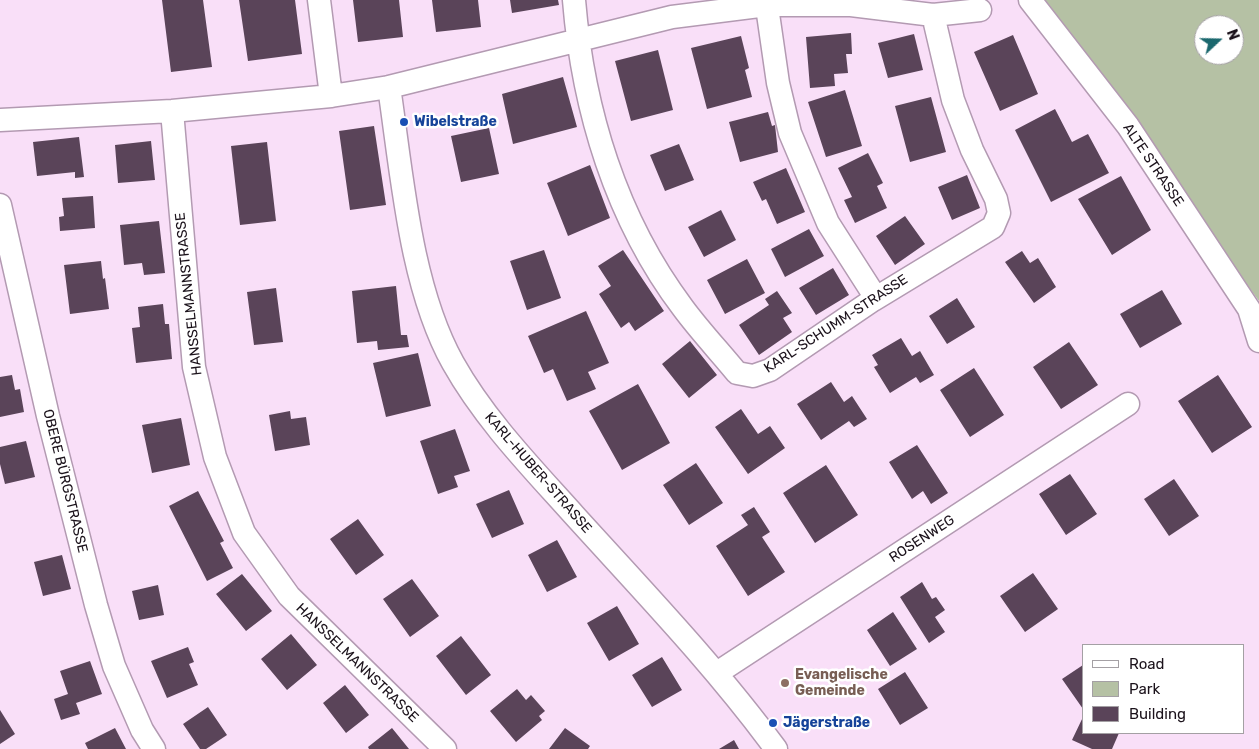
<!DOCTYPE html>
<html>
<head>
<meta charset="utf-8">
<style>
	body { margin:0 }
	#map { position:relative; width:1259px; height:749px; overflow:hidden; background:#f9dff8; font-family:Rubik,sans-serif }
	canvas { display:block }
	.legend { position:absolute; left:1082px; top:644px; width:162px; height:90px; box-sizing:border-box; background:#fff; border:1px solid #a4a0a4; margin:0; padding:6px 9px; list-style:none; font-size:15px; color:#1b121b }
	.legend li { display:flex; align-items:center; gap:10px; height:25px }
	.legend b { width:25px; border:1px solid #a4a0a4 }
	.north { position:absolute; left:1194px; top:15px; width:50px; height:50px; box-sizing:border-box; background:#fff; border:1px solid #a4a0a4; border-radius:50%; rotate:69deg; font-size:14px; font-weight:700; line-height:20px; text-align:center; color:#1b121b }
	.north::after { content:''; display:block; margin:auto; width:18px; height:22px; background:#1b686e; clip-path:polygon(50% 0,100% 100%,50% 72%,0 100%) }
</style>
</head>
<body>
<div id="map">
<canvas width="1259" height="749"></canvas>
<ul class="legend">
<li><b style="height:6px;background:#fff"></b>Road</li>
<li><b style="height:14px;background:#b5c1a4"></b>Park</li>
<li><b style="height:14px;background:#5a4459"></b>Building</li>
</ul>
<div class="north">N</div>
</div>
<script>
const ctx = document.querySelector('canvas').getContext('2d');
ctx.lineJoin = 'round';
function paint(path, color) { ctx.fillStyle = color; ctx.fill(path, 'evenodd'); }
function strokePath(path, color, width, dash) { ctx.strokeStyle = color; ctx.lineWidth = width; ctx.lineCap = dash ? 'butt' : 'round'; ctx.setLineDash(dash || []); ctx.stroke(path); }
function write(font, color, halo, rows, align = 'center') {
  ctx.font = font + ' Rubik,sans-serif'; ctx.lineWidth = 5; ctx.setLineDash([]); ctx.textBaseline = 'middle'; ctx.strokeStyle = halo; ctx.fillStyle = color; for (const [text, x, y, turn = 0] of rows) {
    ctx.save(); ctx.translate(x, y); ctx.rotate((+turn || 0) * Math.PI / 180); ctx.textAlign = isNaN(turn) ? turn : align; if (halo) ctx.strokeText(text, 0, 0); ctx.fillText(text, 0, 0); ctx.restore();
  }
}
paint(new Path2D(`
	M1037,0H1259V341L1249,309L1259,301ZM1204,25H1234V55H1204Z`), '#b5c1a4');
paint(new Path2D(`
	M162,0H203L212,67L171,72Z
	M239,0H295L302,54L248,61Z
	M353,0H399L403,37L358,42Z
	M432,0H478L481,27L436,32Z
	M510,0H558L559,5L512,13Z
	M851,33L852,54H846L848,73L834,74L835,86L810,88L806,37Z
	M914,34L923,70L888,78L878,43Z
	M1013,35L1038,94L1000,111L974,52Z
	M741,36L749,68L745,70L752,97L707,109L691,48Z
	M658,50L673,110L631,121L615,61Z
	M563,77L577,127L513,144L502,94Z
	M845,90L862,146L826,157L808,102Z
	M931,97L946,152L910,162L895,106Z
	M1055,109L1072,142L1088,134L1109,173L1051,202L1015,130Z
	M768,112L772,126L775,125L778,152L740,162L729,122Z
	M374,126L386,205L350,210L339,131Z
	M489,128L499,174L461,182L451,136Z
	M79,137L84,177L75,178V172L37,176L33,142Z
	M151,141L155,180L118,183L115,145Z
	M267,142L276,221L240,225L231,146Z
	M679,144L694,180L665,191L650,155Z
	M868,153L883,183L877,186L887,208L855,223L844,200L852,197L838,168Z
	M590,165L610,218L568,236L547,183Z
	M786,168L805,212L777,224L766,199L762,201L753,182Z
	M967,175L980,208L952,220L938,187Z
	M1121,176L1151,230L1112,255L1078,199Z
	M93,196L95,228L60,231L59,217L64,216L62,198Z
	M721,210L736,240L704,257L688,227Z
	M905,216L925,244L895,265L876,236Z
	M159,221L165,273L144,275L142,263L124,265L120,225Z
	M809,229L824,256L785,277L771,249Z
	M544,250L561,298L527,310L510,261Z
	M623,250L664,311L635,331L629,322L621,328L599,294L611,286L598,266Z
	M1022,251L1030,263L1038,258L1056,287L1034,303L1005,262Z
	M747,259L765,293L725,314L707,280Z
	M101,261L103,279L105,278L109,309L70,314L64,265Z
	M833,268L849,295L816,315L799,288Z
	M396,286L401,335H407L409,347L378,350L377,341L357,343L352,291Z
	M276,288L283,342L254,345L247,292Z
	M1162,290L1182,324L1140,348L1120,314Z
	M777,291L792,313L783,318L792,332L759,355L739,325L769,305L765,299Z
	M957,298L975,327L947,344L929,316Z
	M163,304L165,324H169L172,359L136,363L132,328L140,327L138,307Z
	M586,311L609,363L588,372L596,389L567,401L553,369L544,373L528,336Z
	M901,338L912,356L920,351L934,375L920,383L916,377L890,393L874,367L878,365L872,355Z
	M690,341L717,375L689,398L662,364Z
	M1069,342L1098,385L1061,409L1033,367Z
	M418,353L431,406L386,417L373,363Z
	M974,368L1004,415L970,437L940,390Z
	M12,375L15,390L20,389L24,412L0,417V377Z
	M1218,375L1252,427L1212,453L1178,401Z
	M831,382L844,402L852,396L867,419L854,427L849,421L821,440L797,404Z
	M638,384L670,443L622,470L589,411Z
	M741,409L758,434L770,426L785,448L748,474L715,427Z
	M290,411L291,419L306,417L310,445L275,451L269,415Z
	M181,418L190,465L152,473L142,425Z
	M455,429L470,471L454,476L458,487L438,494L420,441Z
	M26,441L35,477L5,484L0,464V447Z
	M917,445L948,493L931,504L923,491L912,499L889,462Z
	M696,463L723,503L689,525L663,485Z
	M826,465L858,515L815,543L783,493Z
	M1070,474L1097,514L1066,535L1039,494Z
	M1174,479L1199,516L1169,536L1144,499Z
	M509,490L524,524L492,538L476,504Z
	M198,491L224,541L220,543L233,568L207,581L169,506Z
	M754,507L770,532L762,537L785,572L748,596L716,546L748,525L741,515Z
	M358,519L384,555L356,575L330,539Z
	M557,540L577,577L547,592L528,555Z
	M62,555L71,589L43,596L34,562Z
	M1033,573L1058,609L1025,632L1000,596Z
	M242,574L272,611L246,631L216,594Z
	M412,579L439,616L410,637L383,599Z
	M922,582L932,599L936,597L945,610L935,617L945,632L929,643L900,597Z
	M158,585L164,615L139,620L132,591Z
	M617,606L639,644L609,661L587,623Z
	M893,612L917,649L890,666L867,630Z
	M291,634L317,665L287,690L261,659Z
	M461,636L491,675L466,695L436,656Z
	M188,647L194,662L189,664L198,685L167,698L151,661Z
	M662,657L682,690L652,707L632,675Z
	M90,661L102,694L76,703L80,714L61,720L54,699L68,694L60,671Z
	M1083,665V709L1062,679Z
	M905,672L928,708L900,725L878,689Z
	M345,685L369,715L346,733L323,703Z
	M517,689L526,700L531,695L545,711L539,716L542,720L516,742L490,711Z
	M208,707L227,735L206,749H200L183,724Z
	M0,710L15,734L0,744Z
	M1083,717V733H1119L1112,749H1092L1072,740Z
	M115,728L126,749H88L85,743Z
	M392,728L409,749H369L368,747Z
	M565,728L590,746L588,749H549Z
	M734,740L739,749H719Z`), '#5a4459');
const minor = new Path2D(`
	M319,0L331,96
	M574,0C583,110 616,219 683,308C700,331 719,351 737,373L753,376L770,370L873,300L993,227L999,213L996,199L972,150L953,100L933,15
	M766,0L778,83L790,133L828,223L876,298
	M1030,0L1128,126L1249,309L1259,341
	M389,87C402,174 410,286 453,363C485,420 531,467 574,515C643,591 715,666 776,749
	M172,111L194,367L215,457L244,533L289,596L445,749
	M0,120L172,111L331,96L389,87L672,17L767,5H851L933,15L980,10
	M0,205L48,416L96,605L114,666L142,730L154,749
	M717,673L1128,404`);
strokePath(minor, '#b39ab2', 25);
strokePath(minor, '#fff', 22);
for (const [x, y, r, color] of [
	[404,122,5,"#1a4fb4"],
	[785,683,5,"#8d6e63"],
	[773,723,5,"#1a4fb4"]
]) { const dot = new Path2D(); dot.arc(x, y, r, 0, 2 * Math.PI); ctx.fillStyle = color; ctx.fill(dot); strokePath(dot, '#fff', 2); }
write('bold 14px', '#164399', '#fff', [
	["Wibelstraße",414,122],
	["Jägerstraße",783,723]
], 'left');
write('14px', '#1b121b', '#fff', [
	["ALTE STRASSE",1153,165,56],
	["HANSSELMANNSTRASSE",189,294,-96],
	["KARL-SCHUMM-STRASSE",836,324,-33],
	["KARL-HUBER-STRASSE",538,473,49],
	["OBERE BÜRGSTRASSE",65,481,76],
	["ROSENWEG",922,539,-33],
	["HANSSELMANNSTRASSE",357,663,44]
]);
write('bold 14px', '#785e54', '#fff', [
	["Evangelische",795,675],
	["Gemeinde",795,691]
], 'left');
</script>
</body>
</html>
